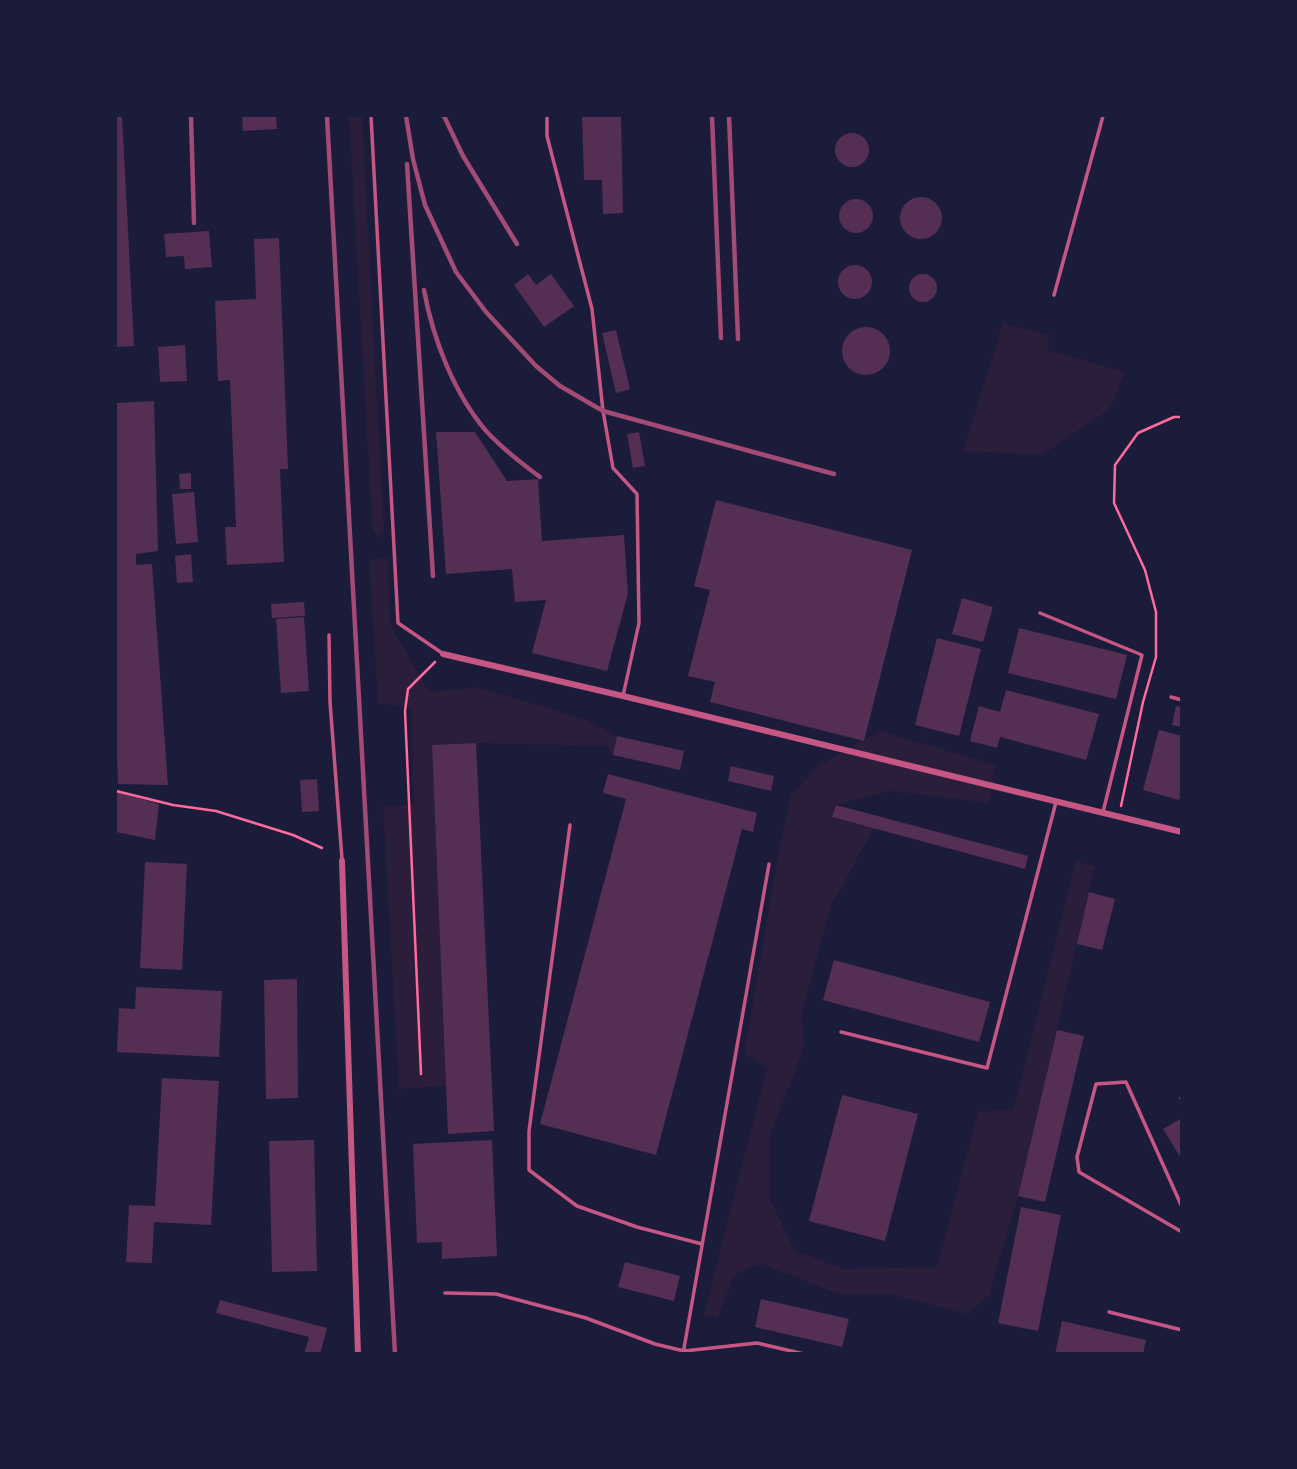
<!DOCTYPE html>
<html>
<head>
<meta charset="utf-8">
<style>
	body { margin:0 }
	#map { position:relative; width:1297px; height:1469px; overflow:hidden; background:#1b1b3a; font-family:Commissioner,sans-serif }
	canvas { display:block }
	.frame { position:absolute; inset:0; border:117px solid #1b1b3a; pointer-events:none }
</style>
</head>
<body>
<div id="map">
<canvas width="1297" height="1469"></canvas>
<div class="frame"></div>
</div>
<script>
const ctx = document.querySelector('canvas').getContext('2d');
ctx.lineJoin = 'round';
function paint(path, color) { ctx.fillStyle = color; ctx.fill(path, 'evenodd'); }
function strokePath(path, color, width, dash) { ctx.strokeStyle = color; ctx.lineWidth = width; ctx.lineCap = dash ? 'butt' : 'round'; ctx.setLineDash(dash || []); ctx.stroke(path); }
paint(new Path2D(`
	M349,116H362L384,533L377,537L373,532L372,521Z
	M1003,323L1049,335L1047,350L1125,372L1109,410L1042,455L963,451Z
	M388,558L390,624L429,692L477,687L581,718L617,736L613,755L605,746L476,743L432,745L446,1086L399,1089L383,807L414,804L411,706L378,704L369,560Z
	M880,731L995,765L989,803L891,791L836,805L833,818L874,828L830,908L802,1013L804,1048L770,1135V1199L794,1250L843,1269L937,1267L978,1112L1014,1109L1076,861L1095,866L1018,1196L989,1295L967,1314L888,1294L842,1295L761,1264L734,1275L718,1318L704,1314L767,1068L744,1054L778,855L791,795L818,766Z`), '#2a1e3b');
paint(new Path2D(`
	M116,116H122L134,346L116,347Z
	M242,116H276L277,129L243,131Z
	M582,116H621L623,213L603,214L602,180H584Z
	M835 150a17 17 0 1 1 34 0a17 17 0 1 1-34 0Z
	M900 218a21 21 0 1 1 42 0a21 21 0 1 1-42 0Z
	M839 216a17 17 0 1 1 34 0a17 17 0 1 1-34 0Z
	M209,231L212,267L185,269L184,256L166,257L164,234Z
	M279,238L288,469H280L284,562L227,565L225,527H236L230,380L218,381L215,301L256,299L254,239Z
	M838 282a17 17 0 1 1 34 0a17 17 0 1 1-34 0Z
	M528,274L536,285L551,274L574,306L544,327L514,285Z
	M909 288a14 14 0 1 1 28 0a14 14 0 1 1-28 0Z
	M842 351a24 24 0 1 1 48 0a24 24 0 1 1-48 0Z
	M616,330L630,389L616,393L602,333Z
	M185,345L187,381L160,382L158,347Z
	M154,401L158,551L136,554V565L152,564L168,785L118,784L116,725V403Z
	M436,432H475L507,481L538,479L542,541L624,535L628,593L607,671L532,653L546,600L515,602L512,569L446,574Z
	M639,432L645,466L633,468L627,434Z
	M191,473V489H180L179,474Z
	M194,492L198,542L176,544L172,494Z
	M716,500L912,550L864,741L710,702L715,682L688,676L710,590L694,586Z
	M191,554L193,582L177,583L175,556Z
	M962,598L993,607L983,642L952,634Z
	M304,602L305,616L272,618L271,604Z
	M304,617L309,691L281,693L276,619Z
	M1019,628L1127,655L1116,699L1008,673Z
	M937,638L981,649L959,736L915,725Z
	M1006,690L1099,714L1086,760L1000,737L997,748L970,741L979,706L1000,712Z
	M1176,706L1182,707V727L1172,725Z
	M1159,730L1182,736V789L1179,800L1143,790Z
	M617,736L684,751L680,770L613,755Z
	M476,743L494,1131L448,1134L432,745Z
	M731,766L774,776L771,791L728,781Z
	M608,774L757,813L753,832L742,829L656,1155L540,1124L626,799L603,793Z
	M317,779L319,811L302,812L300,780Z
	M116,792L159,804L155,840L116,832Z
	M836,805L1028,856L1025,869L832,817Z
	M145,862L187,864L182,970L140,968Z
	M1089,892L1115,899L1102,950L1077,944Z
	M834,960L990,1002L979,1042L823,1000Z
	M297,979L298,1098L266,1099L264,980Z
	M136,987L222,991L219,1057L117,1052L119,1008L135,1009Z
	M1057,1030L1084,1036L1045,1202L1018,1196Z
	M162,1078L219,1081L211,1225L154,1222L152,1263L126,1262L129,1205L155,1206Z
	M842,1095L918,1114L885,1241L809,1221Z
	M1182,1118V1160L1163,1129Z
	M314,1140L317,1271L272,1272L269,1141Z
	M492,1140L497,1256L442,1259V1242L417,1243L413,1144Z
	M1021,1207L1061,1215L1038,1331L998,1323Z
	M625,1262L680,1276L674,1301L618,1287Z
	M761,1299L849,1319L842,1347L755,1327Z
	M220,1300L327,1328L320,1354H304L309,1337L216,1313Z
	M1062,1321L1146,1340L1143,1354H1055Z`), '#542f53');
strokePath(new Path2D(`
	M116,791L173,805L216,811L293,835L322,848
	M1121,806L1143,702L1156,657V612L1145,570L1114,503L1115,465L1138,433L1174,417H1182
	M421,1074L405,711L408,689L435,662`), '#ff6b9d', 2.5);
strokePath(new Path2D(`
	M371,116L398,623L442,653
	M547,116V136L592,309L603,411L613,468L637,494L639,623L623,696
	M1054,295L1103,116
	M1040,613L1142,655L1103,812
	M329,635L330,702L342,859
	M1171,697L1182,700
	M570,825L529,1131V1170L577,1206L637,1227L702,1244
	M841,1032L987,1068L1056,802
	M1181,1098L1182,1097
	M1182,1207L1126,1082L1096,1084L1077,1157L1079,1172L1182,1232
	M445,1293L496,1294L586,1318L655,1344L684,1351L757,1343L804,1354
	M1109,1312L1182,1330
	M683,1354L769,864`), '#c65784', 3.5);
strokePath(new Path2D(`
	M443,654L623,696L1182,832
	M342,861L358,1354`), '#c65784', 6);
strokePath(new Path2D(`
	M191,116L194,223
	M327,116L395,1354
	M406,116L413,159L425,205L456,272L486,312L536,366L560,386L603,411L834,474
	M444,116L463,156L517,244
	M712,116L721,338
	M729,116L738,339
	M407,164L433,576
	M424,290C433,339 454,394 487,432C503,449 521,463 540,477`), '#a44b75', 4.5);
</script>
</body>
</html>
